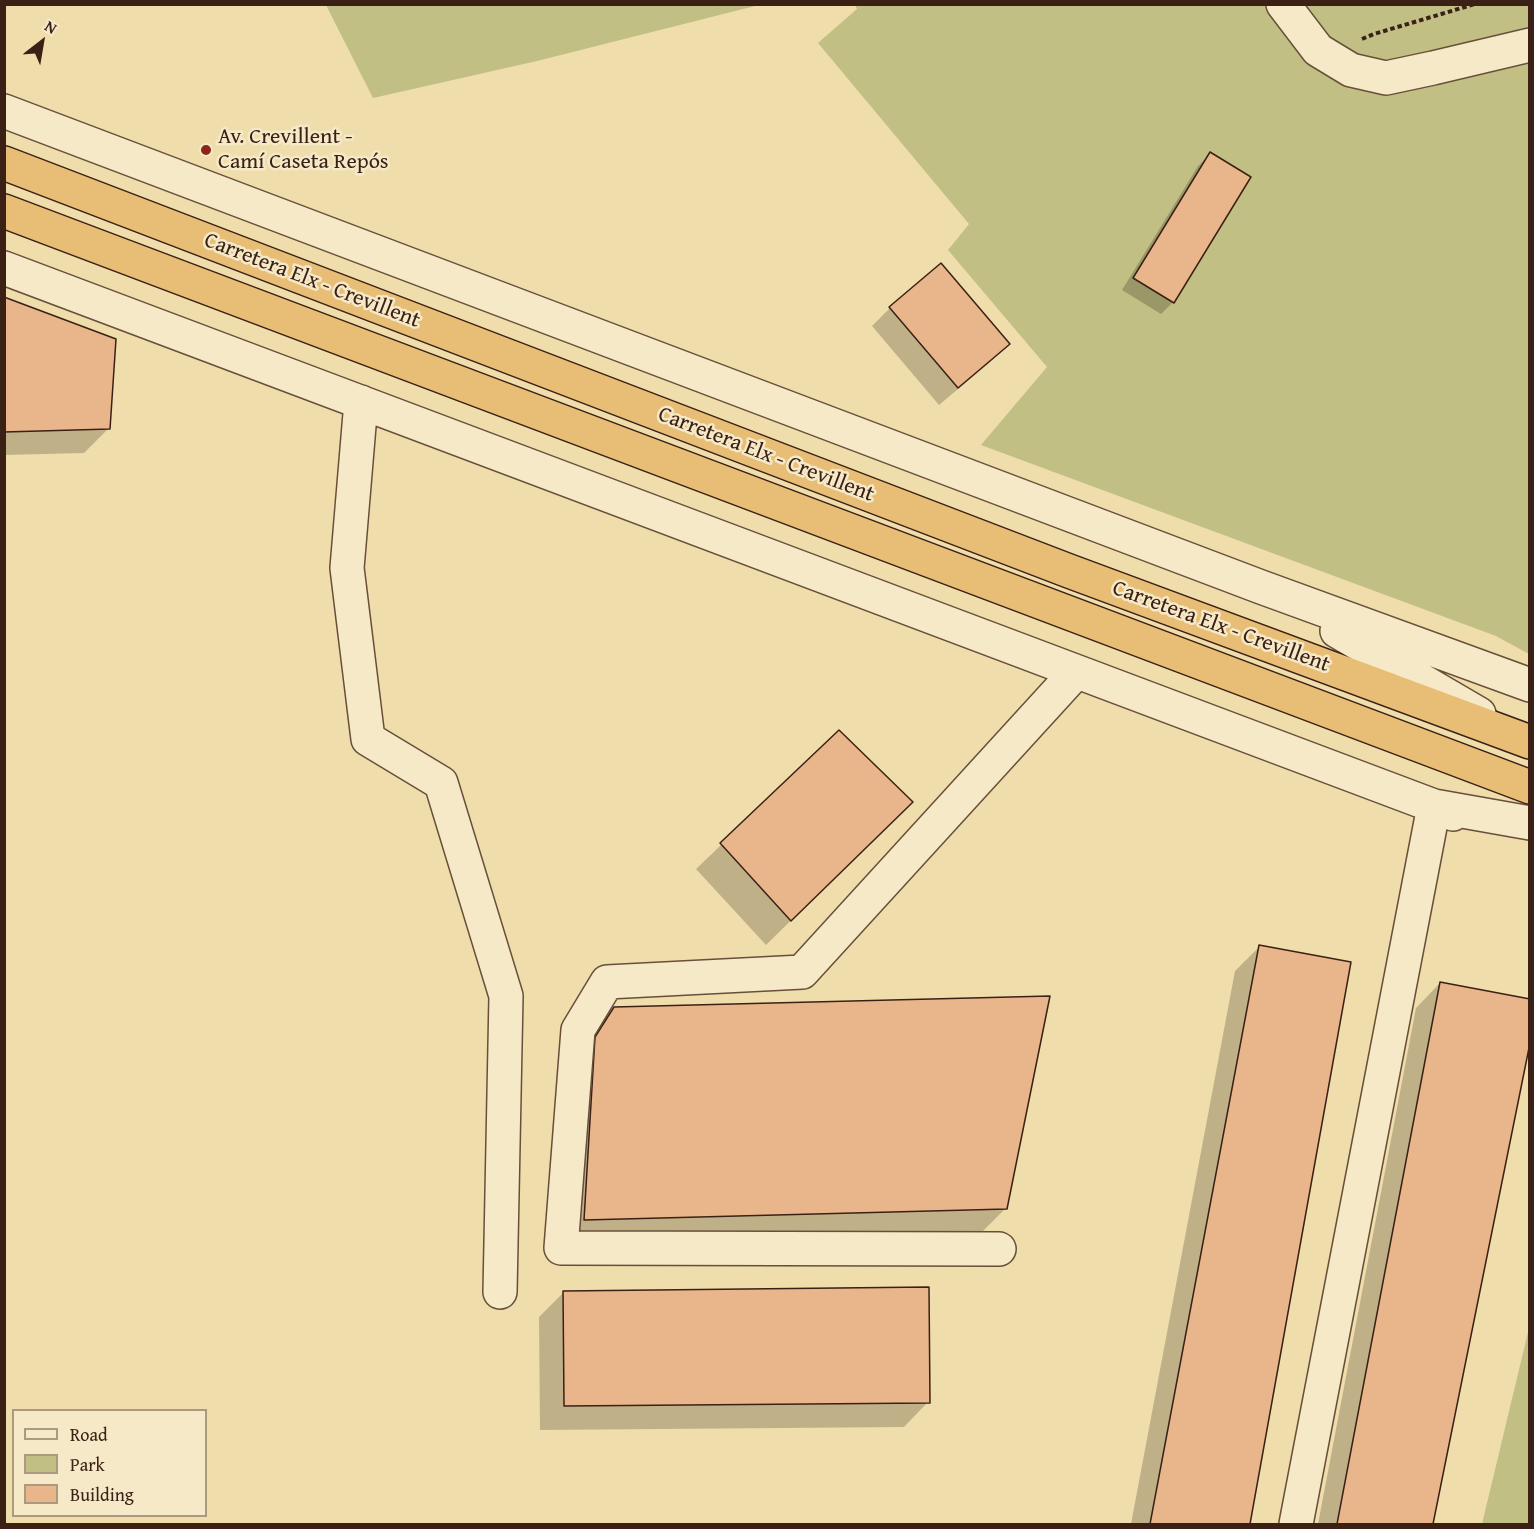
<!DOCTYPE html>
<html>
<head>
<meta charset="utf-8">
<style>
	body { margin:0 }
	#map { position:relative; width:1534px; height:1529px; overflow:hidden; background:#efddab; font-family:"Gentium Book Plus",serif }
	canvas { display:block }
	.frame { position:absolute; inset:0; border:6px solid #3b2015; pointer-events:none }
	.legend { position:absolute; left:12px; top:1409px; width:195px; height:108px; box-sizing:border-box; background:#f5e9c8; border:2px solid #ab9980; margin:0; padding:8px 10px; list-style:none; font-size:18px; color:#3b2015 }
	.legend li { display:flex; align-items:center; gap:12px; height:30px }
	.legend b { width:30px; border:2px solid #ab9980 }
	.north { position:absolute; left:12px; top:12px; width:60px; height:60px; -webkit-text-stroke:4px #f5e9c8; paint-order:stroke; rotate:31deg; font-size:16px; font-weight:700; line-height:24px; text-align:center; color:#3b2015 }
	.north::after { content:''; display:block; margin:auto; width:21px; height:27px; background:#3b2015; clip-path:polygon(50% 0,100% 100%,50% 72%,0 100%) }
</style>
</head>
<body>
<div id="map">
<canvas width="1534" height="1529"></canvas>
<div class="frame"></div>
<ul class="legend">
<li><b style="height:8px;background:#f5e9c8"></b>Road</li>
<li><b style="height:16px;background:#c1bf84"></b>Park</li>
<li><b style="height:16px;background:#e9b68b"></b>Building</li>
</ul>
<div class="north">N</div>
</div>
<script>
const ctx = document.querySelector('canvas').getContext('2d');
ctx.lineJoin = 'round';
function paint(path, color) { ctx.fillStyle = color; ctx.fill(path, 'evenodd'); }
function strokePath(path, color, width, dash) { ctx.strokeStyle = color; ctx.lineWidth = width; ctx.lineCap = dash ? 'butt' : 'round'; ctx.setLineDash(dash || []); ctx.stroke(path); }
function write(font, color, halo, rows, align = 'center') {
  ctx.font = font + ' "Gentium Book Plus",serif'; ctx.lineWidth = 5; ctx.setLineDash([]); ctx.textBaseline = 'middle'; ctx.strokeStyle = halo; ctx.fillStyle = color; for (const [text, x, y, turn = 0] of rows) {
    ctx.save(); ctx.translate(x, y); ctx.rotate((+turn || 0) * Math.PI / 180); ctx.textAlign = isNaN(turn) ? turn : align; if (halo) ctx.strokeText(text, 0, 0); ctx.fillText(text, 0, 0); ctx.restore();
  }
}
paint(new Path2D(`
	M326,5H759L537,61L373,98Z
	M855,5H1529V654L1496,636L981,445L1047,367L948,250L969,224L818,43L857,9Z
	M1529,1328V1524H1482Z`), '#c1bf84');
paint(new Path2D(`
	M1210,154L1173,302L1161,314L1122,290L1198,166Z
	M4,299L108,429L84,453L4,455Z
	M890,308L1008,344L989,363L939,405L872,326Z
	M839,732L886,827L766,945L696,869Z
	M1259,947L1349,963L1248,1524H1131L1235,971Z
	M1440,983L1530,1035L1432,1524H1318L1416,1008Z
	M614,1009L1006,1208L981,1233L560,1243L590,1034Z
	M563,1293L928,1402L904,1427L540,1430L539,1317Z`), '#0003');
const building = new Path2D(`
	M1210,152L1251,177L1174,303L1133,278Z
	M941,263L1010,344L958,388L889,307Z
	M4,297L116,339L110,429L4,432Z
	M839,730L913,802L791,921L720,843Z
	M1259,945L1351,962L1250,1524H1150Z
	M1440,982L1530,999V1043L1433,1524H1337Z
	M1050,996L1007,1209L584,1220L595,1037L614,1007Z
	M929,1287L930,1403L564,1406L563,1291Z`);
paint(building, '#e9b68b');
strokePath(building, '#3b2015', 1.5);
const minor = new Path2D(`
	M1283,4L1318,50L1351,70L1386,78L1433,68L1530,45
	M4,111L1261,587L1530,685
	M4,268L1434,806L1530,823
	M361,402L347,568L368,739L441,783L506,996L500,1292
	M1337,631L1479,714
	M999,1249L561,1248L578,1030L607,982L802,972L1076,672
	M1296,1524L1434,806L1453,814`);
const highway = new Path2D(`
	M4,163L1069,571L1530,742
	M4,211L1530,787`);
strokePath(minor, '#684f3a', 36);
strokePath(highway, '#3b2015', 36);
strokePath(new Path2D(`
	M1362,39L1374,34L1475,4`), '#3b2015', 4, [4.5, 3]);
strokePath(minor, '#f5e9c8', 33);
strokePath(highway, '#e8be76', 33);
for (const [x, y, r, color] of [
	[206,150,6,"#8f2418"]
]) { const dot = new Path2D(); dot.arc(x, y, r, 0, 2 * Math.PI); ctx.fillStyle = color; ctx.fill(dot); strokePath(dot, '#f5e9c8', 2); }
write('22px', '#3b2015', '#f5e9c8', [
	["Av. Crevillent -",218,137],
	["Camí Caseta Repós",218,162]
], 'left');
write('22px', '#3b2015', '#f5e9c8', [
	["Carretera Elx - Crevillent",312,281,21],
	["Carretera Elx - Crevillent",766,455,21],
	["Carretera Elx - Crevillent",1221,627,20]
]);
</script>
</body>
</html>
